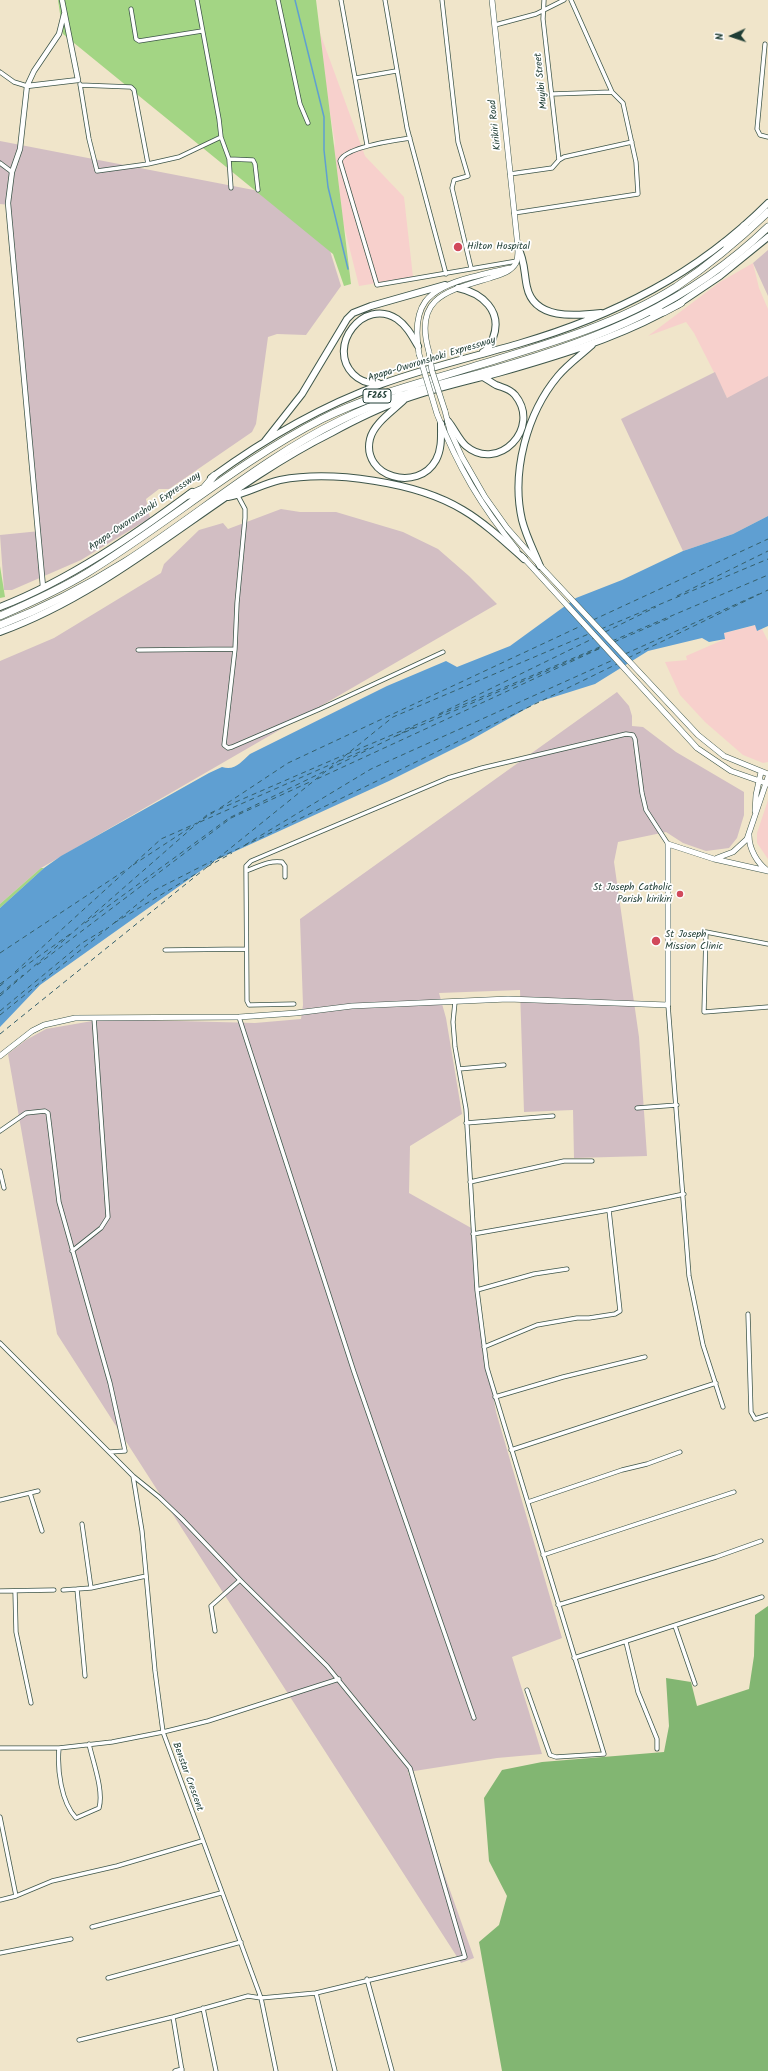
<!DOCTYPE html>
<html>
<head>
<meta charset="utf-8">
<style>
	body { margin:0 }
	#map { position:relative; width:768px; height:2071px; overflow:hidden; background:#f0e5ca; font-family:Kalam,sans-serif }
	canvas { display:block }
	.north { position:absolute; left:712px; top:16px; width:40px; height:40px; -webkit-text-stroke:3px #fff; paint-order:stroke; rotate:267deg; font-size:11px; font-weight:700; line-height:16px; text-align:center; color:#1f3d34 }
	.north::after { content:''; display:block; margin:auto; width:14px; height:18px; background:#1f3d34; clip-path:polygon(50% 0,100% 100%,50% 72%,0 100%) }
</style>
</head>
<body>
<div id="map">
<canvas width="768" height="2071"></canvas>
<div class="north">N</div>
</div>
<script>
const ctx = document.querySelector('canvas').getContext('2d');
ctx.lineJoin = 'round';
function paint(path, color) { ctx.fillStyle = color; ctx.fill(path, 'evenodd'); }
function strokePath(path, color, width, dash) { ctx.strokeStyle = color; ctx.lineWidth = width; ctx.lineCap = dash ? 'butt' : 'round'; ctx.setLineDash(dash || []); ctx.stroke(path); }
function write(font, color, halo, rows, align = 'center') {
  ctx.font = font + ' Kalam,sans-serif'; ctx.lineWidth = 3.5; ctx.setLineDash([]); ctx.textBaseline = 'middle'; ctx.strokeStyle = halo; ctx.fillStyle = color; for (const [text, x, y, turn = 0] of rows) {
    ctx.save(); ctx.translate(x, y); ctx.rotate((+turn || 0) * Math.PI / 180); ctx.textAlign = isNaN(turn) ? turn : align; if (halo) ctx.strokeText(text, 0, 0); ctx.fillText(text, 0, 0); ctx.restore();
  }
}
paint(new Path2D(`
	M308,0L365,156L404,197L413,277L359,286L333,182L330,161L335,143L322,64Z
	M753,263L759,288L768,309V376L752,387L727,398L694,333L686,322L648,336L720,282Z
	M756,625L757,631L762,629L768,641V762L763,763L743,755L705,722L680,695L665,662L687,660L686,656L725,639L724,633Z
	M768,800V859L757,843V833Z`), '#f7d0cc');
paint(new Path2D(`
	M0,141L321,203L331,254L341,286L306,335L277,334L268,337L256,424L252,432L169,489H159L146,499L150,518L81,560L12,590H4L0,535L40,531L10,205L0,204Z
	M768,250V296L753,263Z
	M715,372L727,398L768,376V516L733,534L683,551L621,419Z
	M281,509L300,512H336L403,532L438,549L469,576L497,604L41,868L0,904V661L54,638L161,573L164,564L199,530L223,523L228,529Z
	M617,692L629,706L632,716V726L643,727L676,752L744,792V815L737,838L729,848L706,851L683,843L666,832L618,842L614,862L639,1037L647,1156L574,1158L573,1110L524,1112L520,990L439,993L446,1018L462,1114L410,1146L409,1193L473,1229L477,1299L496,1412L562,1638L512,1657L542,1754L497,1758L408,1772L474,1958L461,1963L57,1334L8,1054L26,1040L46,1029L104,1019L255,1023L301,1019L303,1005L300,919Z`), '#d2bec3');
paint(new Path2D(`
	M58,0H316L351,284L344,286L333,254L63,34Z
	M0,566L5,597L0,598Z
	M41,868H44L0,908V904Z`), '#a3d584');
paint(new Path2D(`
	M768,1606V2071H502L479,1942L499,1925L507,1896L489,1861L484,1798L502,1770L542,1762L664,1752L669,1726L666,1678L691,1682L697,1706L749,1689L754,1656L755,1615Z`), '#82b672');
paint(new Path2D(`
	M768,516V626L757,631L755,625L724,633L725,639L709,642L702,638L648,651L595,684L538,702L469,741L389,781L216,860L40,985L0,1027V908L44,868L61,856L209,773L222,767C235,771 241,762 250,754L387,686L446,661L457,667L510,646L576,598L622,580L683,551L733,534Z`), '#5f9fd2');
strokePath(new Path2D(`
	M295,0L324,117V150L328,187L348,269`), '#5f9fd2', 1.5);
strokePath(new Path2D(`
	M677,596L768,551
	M593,620L768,539
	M601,629L768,559
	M605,632L656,607
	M612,641L768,575
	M614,642L672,617
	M625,654L759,594
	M628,658L768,590
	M439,714L594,638
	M396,736L602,647
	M347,754L602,646
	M339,761L371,747
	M329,769L418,725
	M317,779L603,647
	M220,808L288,763L583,625
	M203,819L214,812
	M200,822L334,763
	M245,845L371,769L613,660
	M219,858L617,664
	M133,865L194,825
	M207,867L232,853
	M85,923L229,818L325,771
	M114,923L199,872
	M0,953L127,869
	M37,965L231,818L312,781
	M15,972L161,839L197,823
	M0,984L73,932
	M0,986L7,980
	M0,994L23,975
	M0,996L208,814L344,755
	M0,1011L82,943L107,928
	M0,1015L155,890L212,861
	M0,1034L393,717L591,633`), '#355f6b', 1, [5, 4]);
const minor = new Path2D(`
	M197,0L219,119L221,137L229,159L231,188
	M278,0L300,104L308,123
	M341,0L367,145
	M385,0L407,128L446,274
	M442,0L458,142L468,176L454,180L452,188L471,268
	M544,0L543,19L559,160
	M571,0L612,92
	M131,9L136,39L139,41L202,31
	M495,25L536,14L564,0
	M765,44L757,129L760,135L768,137
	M0,72L14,82L27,86
	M356,78L396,71
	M80,84L89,139L97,171L148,164
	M80,85L131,87L134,90L148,164L179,157L221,137
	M410,138C396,140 344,147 340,161L377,285L517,261
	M229,159L253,160L255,164L258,190
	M0,163L12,172
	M510,174L552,168L559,160L564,157L632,142
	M514,213L638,194L636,162L623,103L612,92L552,94
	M238,496L245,509V518L237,603L235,649L224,745L228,748L232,747L320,709L443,652
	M138,650L235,649
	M246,871V866L251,861L448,778L482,768L626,734L633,735L635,739L642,793L646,810L668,844
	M285,877V866L282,862C268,860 258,867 246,871L247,1001L249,1005L294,1004
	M768,944L706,932L704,1012L768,1007
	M165,950L246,949
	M455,1002L453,1022L455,1047L466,1109L477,1290L487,1368L604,1754L556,1757L550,1755L527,1690
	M668,1005L689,1276L703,1345L723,1407
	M239,1017L354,1372L474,1718
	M459,1069L504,1065
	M637,1108L677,1105
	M466,1123L553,1116
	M0,1131L26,1113L45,1111L48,1113L59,1202L110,1383L125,1451L110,1452
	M0,1171L4,1188
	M470,1182L564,1161H592
	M473,1234L609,1210L684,1194
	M72,1251L101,1228L108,1217L94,1018
	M477,1290L534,1274L567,1269
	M748,1314L751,1412L755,1419L768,1415
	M0,1343L133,1476L159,1497L182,1519L240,1580L327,1666L410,1768L465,1957L316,1993L261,1998L248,1996L173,2017L79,2040
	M484,1347L537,1325L577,1318H589L615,1314L620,1311L609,1210
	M495,1397L563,1377L645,1357
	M511,1450L716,1383
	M133,1476L142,1531L155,1671L163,1732L261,1998L276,2071
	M30,1493L42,1531
	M0,1500L38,1491
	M528,1502L622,1470L647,1464L680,1452
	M82,1524L91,1588
	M543,1555L734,1492
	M77,1589L85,1676
	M63,1590L91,1588L146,1576
	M0,1591L54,1590
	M15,1591L16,1632L31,1703
	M558,1605L716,1557L761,1541
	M675,1626L695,1684
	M215,1631L211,1606L240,1580
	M626,1642L638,1692L657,1739V1749
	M574,1658L762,1597
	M0,1748H59L112,1742L163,1732L208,1721L339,1679
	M59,1748C57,1769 61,1802 76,1818L99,1808C104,1791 93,1762 89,1744
	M0,1817L16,1896
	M0,1900L16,1896L52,1881L117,1866L202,1841
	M92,1927L221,1893
	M0,1953L71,1939
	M108,1978L241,1942
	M367,1979L392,2071
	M316,1993L335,2071
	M203,2008L216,2071
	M173,2017L182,2071
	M175,2071L182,2069`);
const tertiary = new Path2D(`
	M27,86L34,71L59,34L64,14
	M43,587L8,203L12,172L20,149L27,86L78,80L62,0`);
const secondary = new Path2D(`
	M429,352C413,297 447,291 490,278C499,275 510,273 516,263C518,259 518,253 518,248L492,0
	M419,354C411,305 426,289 472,277C485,274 498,270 511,268
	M445,411L450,431L462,457L485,497L507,528L544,570L698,735L724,756L768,774
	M437,414C458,467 481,506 517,550
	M522,556L697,748L731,771L768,784
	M755,811L756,795L761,772
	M749,835C749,849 757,863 768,871
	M717,858L733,852L747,839L768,777
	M0,1056L32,1031L44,1025L75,1018L239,1017L296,1013L352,1006L508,999L668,1005V844L714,859L768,871`);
const primary = new Path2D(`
	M518,248C525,260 524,274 527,287C534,320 575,316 601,313
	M458,288C482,293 503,311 493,338C491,344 489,349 483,352
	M677,305L720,276L768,237
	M378,383C368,384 360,381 353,374C326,346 364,297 397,319C407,326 412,336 418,346
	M404,400C393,411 374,423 370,439C361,477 418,493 436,460C442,449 441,436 441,424
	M448,421C454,428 459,440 466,446C498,473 542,428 515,395C509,388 503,388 496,385C492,383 487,379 483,377
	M265,441L302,394L347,319L353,313L371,306L445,285
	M211,478C263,440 321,406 382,384C426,368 473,357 518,344C614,316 697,274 768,203
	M228,497C246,494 262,484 280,480C332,470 417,482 463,510C485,523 505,542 524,559
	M540,566C534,551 526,536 522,520C511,472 527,413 558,376C568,364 581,355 592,345
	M0,607C69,580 133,536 192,492
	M0,632C123,587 215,491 331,433C355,420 379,408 405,399C435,388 467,381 498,373C554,357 611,340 662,313`);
const motorway = new Path2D(`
	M735,239L744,226
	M724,243L739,237
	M653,313L664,312L681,303
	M203,489L214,476
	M189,495L209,486
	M0,616C30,603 59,590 87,573C167,524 238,462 322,419C370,395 421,383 472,367C541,346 614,326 676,287C709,265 739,240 768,212
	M0,625C44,608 85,587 125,562C198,515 263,458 341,420C390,395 443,384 495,369C600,339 688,304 768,227`);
strokePath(minor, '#3e564a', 5);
strokePath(tertiary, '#3e564a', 6);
strokePath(secondary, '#3e564a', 6);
strokePath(primary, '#3e564a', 8);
strokePath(motorway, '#3e564a', 8);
strokePath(minor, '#fff', 3.5);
strokePath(tertiary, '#fff', 4.5);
strokePath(secondary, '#fff', 5);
strokePath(primary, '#fff', 6);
strokePath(motorway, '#fff', 7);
const secondaryBridge = new Path2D(`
	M429,352L432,371L445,411
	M419,354L437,414`);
strokePath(secondaryBridge, '#3e564a', 6, []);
strokePath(secondaryBridge, '#fff', 5);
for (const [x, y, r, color] of [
	[458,247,5,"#d1495b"],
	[680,894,4,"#d1495b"],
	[656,941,5,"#d1495b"]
]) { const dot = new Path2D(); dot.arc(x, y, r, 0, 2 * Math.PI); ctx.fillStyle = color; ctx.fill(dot); strokePath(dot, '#fff', 1.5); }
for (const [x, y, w] of [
	[377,396,28]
]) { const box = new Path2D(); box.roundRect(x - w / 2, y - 7, w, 14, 3); ctx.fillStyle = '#fff'; ctx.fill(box); strokePath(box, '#1f3d34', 1); }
write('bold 9px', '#1f3d34', null, [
	["F265",377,396]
]);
write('10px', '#1f3d34', '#fff', [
	["Muyibi Street",542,81,-96],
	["Kirikiri Road",496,125,-96],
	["Apapa-Oworonshoki Expressway",432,360,-17],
	["Apapa-Oworonshoki Expressway",145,512,-34],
	["Benstar Crescent",187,1777,70]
]);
write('10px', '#1f3d34', '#fff', [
	["Hilton Hospital",467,247],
	["St Joseph Catholic",672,888,"right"],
	["Parish kirikiri",672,900,"right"],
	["St Joseph",665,935],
	["Mission Clinic",665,947]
], 'left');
</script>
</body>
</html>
